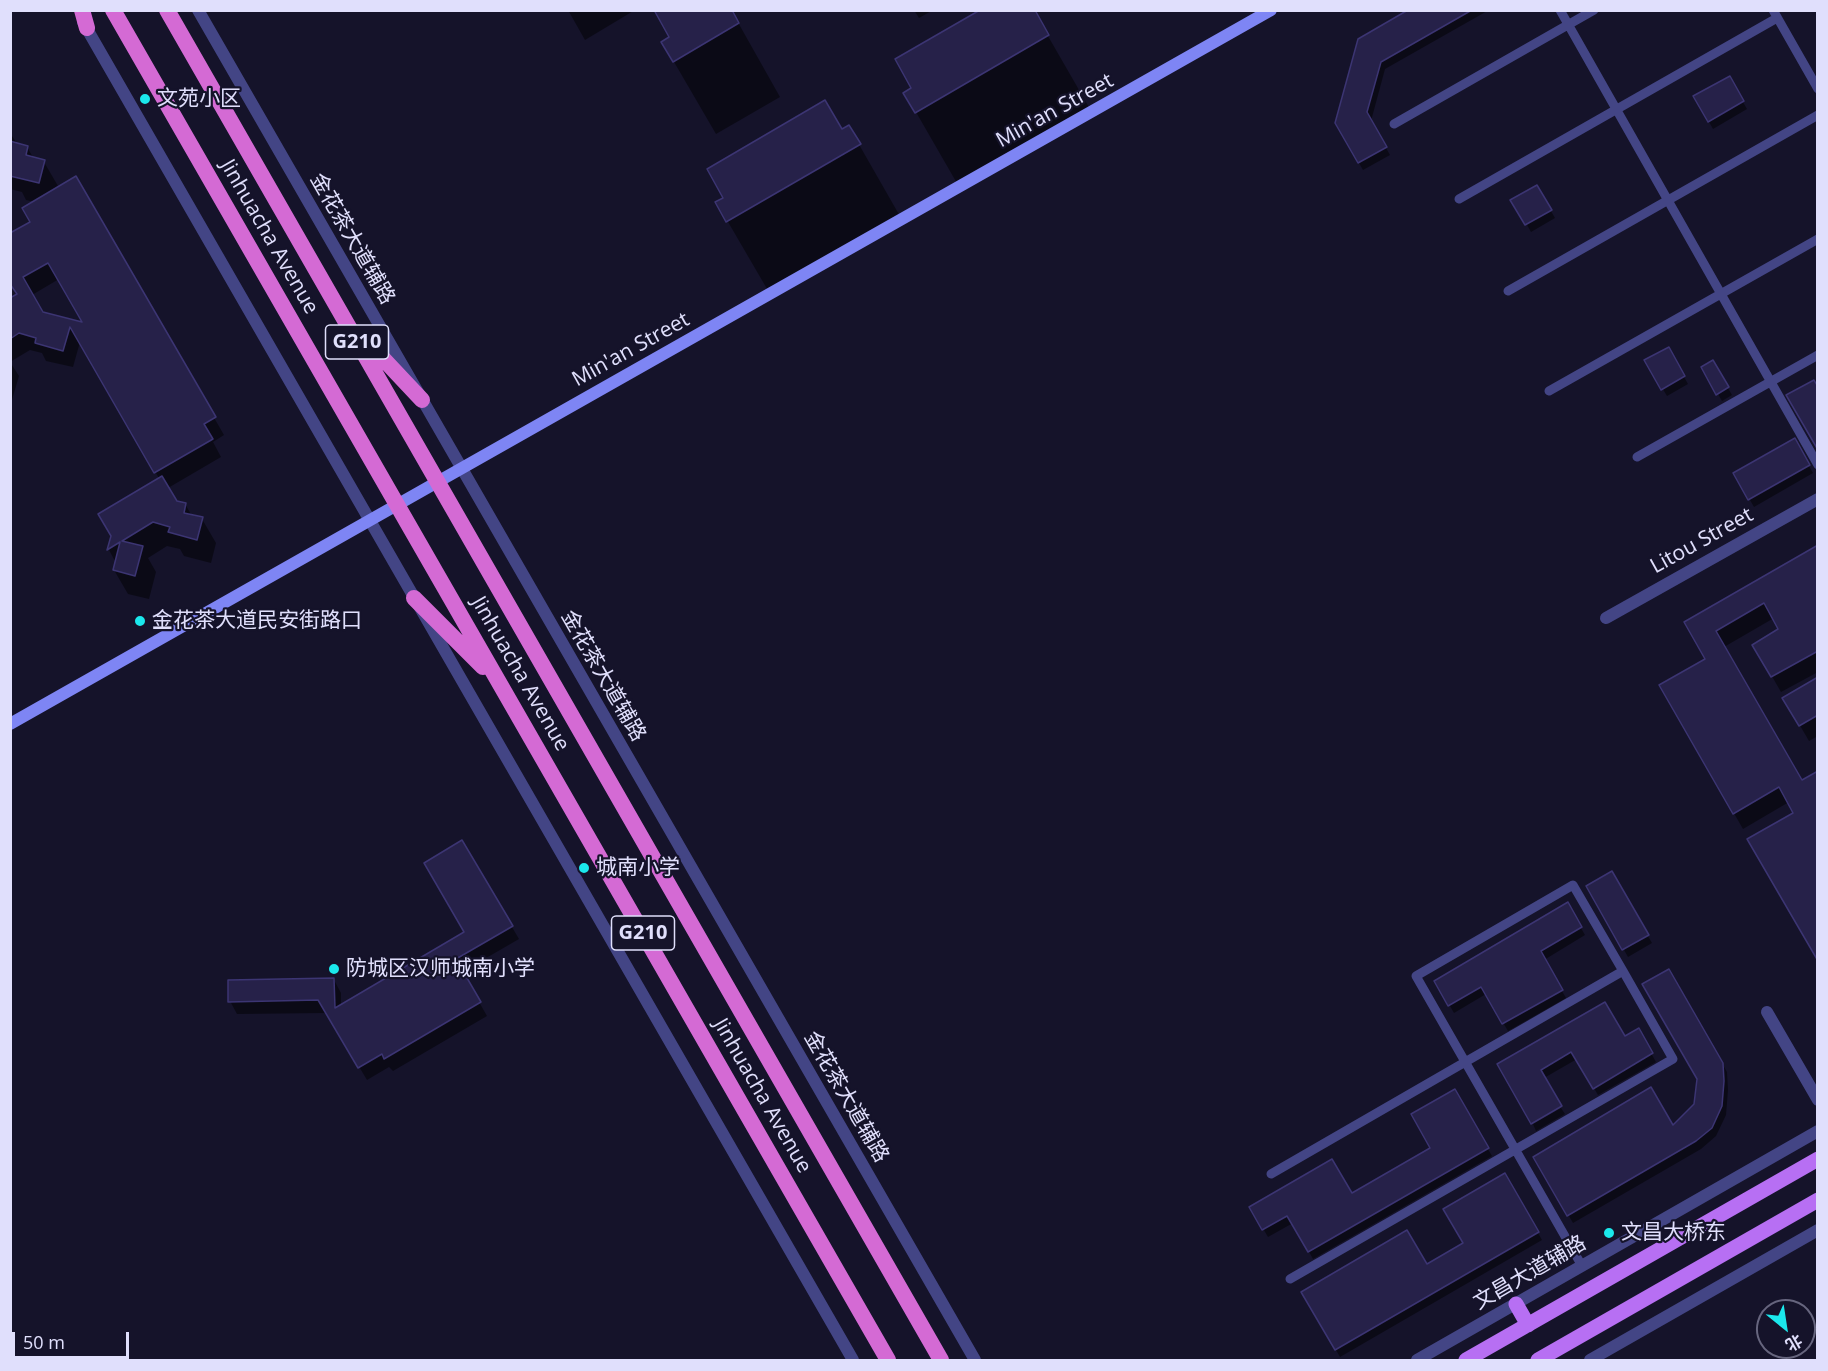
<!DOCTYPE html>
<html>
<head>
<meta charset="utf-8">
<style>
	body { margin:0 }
	#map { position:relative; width:1828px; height:1371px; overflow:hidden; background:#15132a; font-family:"Open Sans","Noto Sans SC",sans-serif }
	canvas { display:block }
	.frame { position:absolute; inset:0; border:12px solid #e0dffc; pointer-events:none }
	.north { position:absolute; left:1756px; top:1299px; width:60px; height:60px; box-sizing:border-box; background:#15132a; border:2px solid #66657e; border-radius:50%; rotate:150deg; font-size:16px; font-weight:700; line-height:24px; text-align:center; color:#e0dffc }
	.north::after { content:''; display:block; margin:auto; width:21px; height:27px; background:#1be8ec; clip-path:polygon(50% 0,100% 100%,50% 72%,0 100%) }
	.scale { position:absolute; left:12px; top:1332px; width:117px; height:27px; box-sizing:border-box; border:3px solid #e0dffc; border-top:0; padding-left:8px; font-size:18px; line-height:21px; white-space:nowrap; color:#e0dffc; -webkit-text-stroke:4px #15132a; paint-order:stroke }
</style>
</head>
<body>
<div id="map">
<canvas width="1828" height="1371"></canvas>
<div class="frame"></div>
<div class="north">北</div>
<div class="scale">50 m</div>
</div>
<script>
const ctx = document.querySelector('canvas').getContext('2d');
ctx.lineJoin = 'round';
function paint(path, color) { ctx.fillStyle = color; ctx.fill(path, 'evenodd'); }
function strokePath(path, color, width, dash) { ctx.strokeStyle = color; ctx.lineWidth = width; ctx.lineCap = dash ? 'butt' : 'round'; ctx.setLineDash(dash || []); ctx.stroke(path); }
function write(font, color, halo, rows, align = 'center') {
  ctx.font = font + ' "Open Sans","Noto Sans SC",sans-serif'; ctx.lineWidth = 4.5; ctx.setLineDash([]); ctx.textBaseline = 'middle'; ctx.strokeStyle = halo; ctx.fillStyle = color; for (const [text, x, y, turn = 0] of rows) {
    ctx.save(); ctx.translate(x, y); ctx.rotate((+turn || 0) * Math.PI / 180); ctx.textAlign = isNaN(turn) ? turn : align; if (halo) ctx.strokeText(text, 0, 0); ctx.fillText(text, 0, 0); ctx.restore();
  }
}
paint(new Path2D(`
	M568,10H635L585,40Z
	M731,10L780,97L716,134L663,43Z
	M914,10H933L919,18Z
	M1411,10H1489L1385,69L1371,121L1390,155L1363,170L1336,123Z
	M1037,17L1090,109L958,185L905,93Z
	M1729,78L1747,109L1713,129L1695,97Z
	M849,127L901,218L770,294L717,203Z
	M10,133L18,145L27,147L34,159L44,162L58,186L57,189L76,178L224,435L213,442L221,457L168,488L176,502L185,504L192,516L202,519L216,543L211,563L184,556L180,549L167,546L148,558L156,572L149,599L128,594L114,570L116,563L109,550L112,536L160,480L80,342L73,367L46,361L42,353L30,350L10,362V300L19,295L35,202L26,200L22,192L10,189ZM59,279L85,324L42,313L32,295Z
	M1537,187L1555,218L1531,232L1513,200Z
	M1668,349L1688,384L1667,396L1646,361Z
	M10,362L19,376L11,403H10Z
	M1713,362L1732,395L1722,401L1703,368Z
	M1794,440L1813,473L1754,507L1735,474Z
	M1818,547V672L1781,692L1754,645L1781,630L1774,618L1724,647L1795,813L1789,802L1743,829L1661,686L1707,659L1686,622Z
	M1818,679V736L1809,741L1784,698Z
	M462,842L519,939L462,972L487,1016L393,1071L389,1067L367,1080L327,1013L237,1014L230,1001L334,980L341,993V1006L466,933Z
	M1611,873L1652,943L1628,957L1588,886Z
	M1567,904L1585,935L1544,960L1566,998L1508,1031L1486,994L1454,1013L1436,982Z
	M1668,971L1727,1072L1728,1090L1726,1115L1716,1136L1701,1149L1573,1223L1535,1157L1673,1127L1696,1105L1698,1078Z
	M1638,1030L1656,1062L1598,1095L1577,1059L1544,1078L1499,1065L1624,1038Z
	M1454,1091L1492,1156L1313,1259L1293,1223L1268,1237L1251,1208L1351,1195L1432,1148Z
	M1561,1108L1565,1114L1536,1131L1533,1124Z
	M1505,1175L1542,1240L1340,1357L1303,1293L1426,1266L1465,1243Z`), '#0007');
const building = new Path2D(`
	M654,10H732L739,23L673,62L661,42L669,37Z
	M980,10H1035L1049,35L915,113L903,93L911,88L895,59Z
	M1408,10H1472L1381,62L1367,112L1387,147L1358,163L1335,123L1358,39Z
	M1730,76L1744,101L1708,122L1693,96Z
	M825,100L842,129L849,125L861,144L726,222L715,202L723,198L707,169Z
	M10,141L28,146L26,155L45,160L39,183L10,176Z
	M76,176L216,417L204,424L213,439L154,473L70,327L63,351L35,343L36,338L19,333L10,339V298L17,294L10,284V233L30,222L22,208ZM48,263L82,322L43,312L23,277Z
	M1537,185L1552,210L1525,225L1510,200Z
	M1669,347L1685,376L1661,390L1644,360Z
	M1713,360L1729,387L1716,395L1701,367Z
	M1814,380L1818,387V450L1786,395Z
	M1795,438L1810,465L1748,500L1733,473Z
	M162,476L177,501L186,503L184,513L203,517L197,540L168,532L170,527L153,522L122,541L143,546L135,576L113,570L120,542L107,550L111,536L98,514Z
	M1818,545V651L1771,677L1752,645L1778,629L1764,603L1716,631L1802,780L1818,771V961L1747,839L1793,813L1779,787L1733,814L1659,685L1705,659L1684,622Z
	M1818,677V715L1799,726L1782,698Z
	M462,840L513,926L456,959L481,1002L384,1059L382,1054L358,1068L318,1000L228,1002V980L334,978L335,1008L464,932L424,863Z
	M1612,871L1649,935L1622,950L1586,886Z
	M1568,902L1582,927L1541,951L1563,990L1502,1024L1481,987L1448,1006L1434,981Z
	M1669,969L1723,1063L1724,1081L1722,1106L1712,1128L1696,1141L1567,1216L1533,1157L1651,1087L1673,1125L1694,1104L1697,1079L1642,984Z
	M1605,1002L1625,1036L1639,1028L1653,1053L1593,1089L1571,1052L1541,1070L1562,1106L1531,1124L1497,1064Z
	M1455,1089L1489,1148L1308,1252L1287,1216L1262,1230L1249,1207L1332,1159L1352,1193L1430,1148L1411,1114Z
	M1505,1173L1539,1232L1335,1350L1301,1292L1407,1230L1427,1264L1463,1243L1443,1209Z`);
paint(building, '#262149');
strokePath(building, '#3c3573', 1.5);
strokePath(new Path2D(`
	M1560,10L1818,465
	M1773,10L1818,89
	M1394,124L1594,10
	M1459,199L1777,18
	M1508,291L1818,115
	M1549,391L1818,239
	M1637,457L1818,355
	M1271,1174L1623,971L1673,1059L1290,1279
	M1582,1266L1416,976L1573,885L1623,971`), '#434585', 9);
strokePath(new Path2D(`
	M1606,618L1818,499
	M1767,1012L1818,1100`), '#434585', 12);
strokePath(new Path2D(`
	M198,10L975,1360
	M83,22L853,1360
	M1417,1360L1818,1131
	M1590,1360L1818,1230`), '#434585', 12);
strokePath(new Path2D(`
	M10,724L1271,10`), '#7e85f4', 12);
strokePath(new Path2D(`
	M1516,1304L1528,1325
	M1466,1360L1818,1159
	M1538,1360L1818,1200`), '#b76ff3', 15);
strokePath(new Path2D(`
	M82,10L87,28
	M113,10L888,1360
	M167,10L941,1360
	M359,333L422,400
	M414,598L483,667`), '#d46ad4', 16);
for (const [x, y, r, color] of [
	[145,99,6,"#1be8ec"],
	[140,621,6,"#1be8ec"],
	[584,868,6,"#1be8ec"],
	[334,969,6,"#1be8ec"],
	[1609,1233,6,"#1be8ec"]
]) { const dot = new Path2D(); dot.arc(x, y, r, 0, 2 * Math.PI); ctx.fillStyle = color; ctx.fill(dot); strokePath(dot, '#15132a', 2); }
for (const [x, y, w] of [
	[357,342,63],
	[643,933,63]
]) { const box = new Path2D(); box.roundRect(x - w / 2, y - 17, w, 34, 4.5); ctx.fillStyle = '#15132a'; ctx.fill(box); strokePath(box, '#e0dffc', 1.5); }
write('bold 20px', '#e0dffc', null, [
	["G210",357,342],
	["G210",643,933]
]);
write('21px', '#e0dffc', '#15132a', [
	["文苑小区",157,99],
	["金花茶大道民安街路口",152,621],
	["城南小学",596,868],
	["防城区汉师城南小学",346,969],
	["文昌大桥东",1621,1233]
], 'left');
write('21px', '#e0dffc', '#15132a', [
	["Min'an Street",1055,111,-29],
	["Jinhuacha Avenue",269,237,60],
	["金花茶大道辅路",352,239,60],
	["Min'an Street",631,350,-29],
	["Litou Street",1702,541,-29],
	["Jinhuacha Avenue",520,674,60],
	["金花茶大道辅路",603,676,60],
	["Jinhuacha Avenue",762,1096,60],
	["金花茶大道辅路",846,1097,60],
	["文昌大道辅路",1530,1273,-30]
]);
</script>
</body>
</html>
